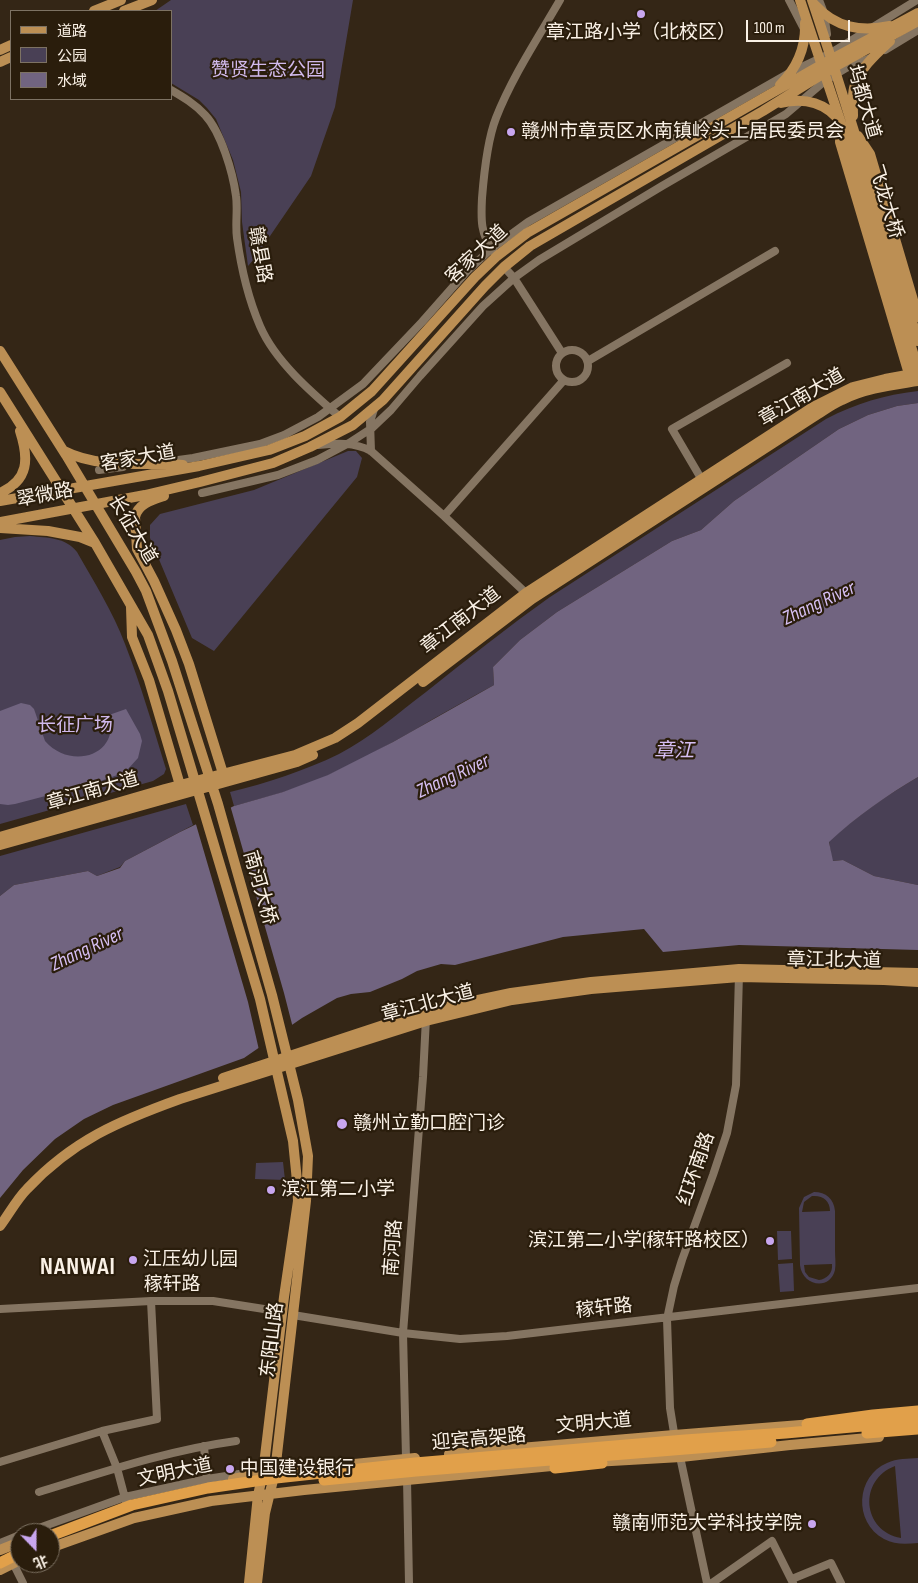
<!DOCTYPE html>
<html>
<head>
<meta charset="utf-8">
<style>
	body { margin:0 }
	#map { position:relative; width:918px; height:1583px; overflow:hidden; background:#342616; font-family:"Sofia Sans Condensed","Noto Sans SC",sans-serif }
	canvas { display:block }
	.legend { position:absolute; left:10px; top:10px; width:162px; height:90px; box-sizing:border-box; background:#2a1d0c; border:1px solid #7d7263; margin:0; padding:6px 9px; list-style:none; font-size:15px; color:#faf1e6 }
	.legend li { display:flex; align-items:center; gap:10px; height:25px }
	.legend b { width:25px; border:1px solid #7d7263 }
	.north { position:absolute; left:10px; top:1523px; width:50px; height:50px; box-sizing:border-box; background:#2a1d0c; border:1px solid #7d7263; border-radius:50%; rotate:158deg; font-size:14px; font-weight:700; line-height:20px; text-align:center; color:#faf1e6 }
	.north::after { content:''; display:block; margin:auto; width:18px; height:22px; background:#c8a6ef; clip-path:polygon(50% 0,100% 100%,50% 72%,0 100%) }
	.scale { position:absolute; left:746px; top:20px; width:104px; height:22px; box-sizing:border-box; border:2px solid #faf1e6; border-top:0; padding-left:6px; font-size:15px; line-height:18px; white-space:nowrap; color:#faf1e6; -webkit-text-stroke:4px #2a1d0c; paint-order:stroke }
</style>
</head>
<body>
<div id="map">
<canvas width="918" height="1583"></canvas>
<ul class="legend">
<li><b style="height:6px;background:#bc8f54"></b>道路</li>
<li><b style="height:14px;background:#494055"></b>公园</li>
<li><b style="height:14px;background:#716480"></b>水域</li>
</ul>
<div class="north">北</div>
<div class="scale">100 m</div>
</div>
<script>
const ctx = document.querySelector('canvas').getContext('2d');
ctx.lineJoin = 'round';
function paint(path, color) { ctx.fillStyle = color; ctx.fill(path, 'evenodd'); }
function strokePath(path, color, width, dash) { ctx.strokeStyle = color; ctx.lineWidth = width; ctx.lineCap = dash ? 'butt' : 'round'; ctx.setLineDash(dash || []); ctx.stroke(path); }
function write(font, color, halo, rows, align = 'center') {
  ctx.font = font + ' "Sofia Sans Condensed","Noto Sans SC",sans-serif'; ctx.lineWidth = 4.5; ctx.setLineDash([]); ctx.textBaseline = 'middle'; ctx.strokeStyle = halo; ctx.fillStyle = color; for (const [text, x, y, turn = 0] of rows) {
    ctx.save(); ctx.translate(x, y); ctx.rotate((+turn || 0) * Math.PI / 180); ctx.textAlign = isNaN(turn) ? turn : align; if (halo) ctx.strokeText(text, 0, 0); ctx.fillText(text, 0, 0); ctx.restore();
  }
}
paint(new Path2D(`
	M171,0H353L335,107L311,176L255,258L248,266L242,222L241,192L233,160L216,119L207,108L199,100L171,83V11H155Z
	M918,391V403L897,406L868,415L839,429L734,501L701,530L672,541L557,612L520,640L493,667L494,685C439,714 386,749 329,775C299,789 266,797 234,806L230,792C267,783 304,771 339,754C370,738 398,713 426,692C467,659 508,627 550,597L826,419C857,403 884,395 918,391Z
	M348,451H356L362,458L357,477L214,651L192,638L150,538V525L160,514L254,490Z
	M30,536C48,538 65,537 77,552C94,582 113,612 125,644C141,685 153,727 166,769L164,774L153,781L0,824V540L15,537Z
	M918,777V885L874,876L843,860L832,861L829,841C856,817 887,795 918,777Z
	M186,804L193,825L125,861L120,867L97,876L88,871L14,885L0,896V856Z
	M283,1162L285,1180L255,1179L256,1163Z
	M814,1192C826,1192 834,1199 835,1211C835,1224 835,1237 835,1250C835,1257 836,1264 835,1270C830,1291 802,1286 800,1265L799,1208L804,1197ZM812,1196C823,1195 830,1201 830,1211L802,1212L804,1202ZM832,1264C833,1273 827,1279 819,1280L809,1277L805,1272L804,1265Z
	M777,1231H791L792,1259L778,1260Z
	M793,1263L794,1291L780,1292L778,1264Z
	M918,1458V1543C906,1544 895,1545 884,1539C853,1522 856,1476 887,1463C897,1458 908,1459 918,1458ZM895,1466L901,1537V1538C862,1531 858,1480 895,1466Z`), '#494055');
paint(new Path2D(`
	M918,403V777C887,795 856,817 829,842L833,861L843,860L874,876L918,885V950L739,945L663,952L644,929L563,937L455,965L441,964L417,971L402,979L370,992L351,994L337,998L302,1018L244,1058L113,1105L84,1119L55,1139L23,1170L0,1198V896L14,885L88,871L97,876L120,868L125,861L180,832L234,806L283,792L328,775L393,742L494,685L493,667L520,640L557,612L672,541L701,530L734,501L839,429L868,415L897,406Z
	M21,703L30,705L34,709L45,741C71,771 121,755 109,715L126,709L140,734L142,741L138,758L128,769L120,774L95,783L15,804L8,805L0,804V711Z`), '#716480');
paint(new Path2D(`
	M230,805L284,993L293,1028L259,1050L248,1002L195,821Z`), '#342616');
strokePath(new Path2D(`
	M789,0L804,29
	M819,0L824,13L827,34
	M885,50L918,30
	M171,90C183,97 195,104 205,115C221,132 233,173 236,196C238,209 235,224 237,238C241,267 248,298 260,326C275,361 311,392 340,417
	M494,252C480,235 481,218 482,198C484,173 487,141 496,118C512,77 538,38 560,0
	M504,267L514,278L562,353
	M556 366a16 16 0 1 1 32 0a16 16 0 1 1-32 0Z
	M588,361L775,251
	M318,445C337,443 354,442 371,451L444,516L529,596
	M371,451L370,422L374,409
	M171,461L193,458L260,444L284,435L318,417L363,384L422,322L467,271L491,249L528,222L791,72L831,53L917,0
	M99,470L123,467
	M702,480L672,429L787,363
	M202,493L278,475L317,460L349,443L372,428L391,410L420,376L483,306L514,278L539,260L662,186L786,114L826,80L846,68L873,57
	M444,516L564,380
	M0,1309L151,1301H213L283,1312
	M293,1315L403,1333L460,1339L507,1336L918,1288
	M102,1431L117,1468L126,1502
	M675,1439L670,1408L667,1319L674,1286L682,1260L713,1175L727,1133L736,1085L739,974
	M204,1446L207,1483
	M679,1452L707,1583
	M406,1458L403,1333L423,1077L426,1018
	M0,1462L102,1431L157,1419L151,1301
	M407,1479L409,1583
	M39,1492C104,1472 169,1450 236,1441
	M25,1533L125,1497L207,1479L239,1474
	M0,1543L20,1535
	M13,1563L23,1583
	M792,1579L831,1563L841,1583
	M712,1583L772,1541L793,1583`), '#857562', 8);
strokePath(new Path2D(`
	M800,0L853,159L918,369
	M812,0C850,113 883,227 918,341
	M815,5C836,28 861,32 890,26
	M94,11L121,0
	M124,11L152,0
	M0,50L11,45
	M0,62L11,57
	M780,85C797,68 806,47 805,23
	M781,103C805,97 827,103 841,123L840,142L909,374
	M853,116C853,107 852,97 854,88C858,70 877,53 890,41
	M858,136L870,154L918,317
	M0,351L66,455L136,572L146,591L172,661L218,804L272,995L298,1100L308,1156L306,1201L275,1472L265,1513L257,1583
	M0,392L95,543L148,635L168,691L260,999L293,1141L297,1181L298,1201L284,1297L263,1473L258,1495L249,1583
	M64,451C99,469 144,462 183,465
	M0,493C29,480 29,459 20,431
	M164,496C152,500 138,504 135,517L137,549L154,581L176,630L189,664L225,780
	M0,501L199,466L269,450L305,436L340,417L372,391L475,277L497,256L527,233L821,65L918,13
	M0,522L145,495L200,482L273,463L310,447L353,425L383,400L485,286L504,267L530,246L763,111L834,67L918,21
	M0,528L48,531L80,537L95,543
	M131,607L132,637L149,680L182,792
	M423,682L532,599L818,414C826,409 833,404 842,400C865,388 893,385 918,381
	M0,837L165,789L295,755L335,738L358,723L526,593L813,407L853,387L885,379L918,373
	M0,845L297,762L313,755
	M223,1078L426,1011L511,993L591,982L739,969L918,973
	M0,1226C9,1214 17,1199 27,1189C73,1140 119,1121 180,1099L426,1021L512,1000L591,989L739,977L884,980L918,982
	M449,1454L674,1435L813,1424
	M594,1462L681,1457L790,1445L879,1437
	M233,1479L263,1473L415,1458
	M50,1548L134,1518L211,1501L304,1490L562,1465
	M0,1550L20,1542
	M0,1570L20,1560`), '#bc8f54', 10);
strokePath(new Path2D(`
	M807,1424L873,1415L918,1411
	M867,1433L918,1429
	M555,1468L602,1463
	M324,1480L416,1471L771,1442
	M50,1536L132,1505L208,1488L276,1478L415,1463L685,1440L786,1433L918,1421
	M0,1563L20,1553`), '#e1a04a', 11);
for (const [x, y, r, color] of [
	[641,14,5,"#c8a6ef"],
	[511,132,5,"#c8a6ef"],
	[342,1124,6,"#c8a6ef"],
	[271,1190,5,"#c8a6ef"],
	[770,1241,5,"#c8a6ef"],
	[133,1260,5,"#c8a6ef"],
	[230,1469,5,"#c8a6ef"],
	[812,1524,5,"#c8a6ef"]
]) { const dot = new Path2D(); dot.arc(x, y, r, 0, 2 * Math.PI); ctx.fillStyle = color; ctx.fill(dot); strokePath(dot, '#2a1d0c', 2); }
write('19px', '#faf1e6', '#2a1d0c', [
	["章江路小学（北校区）",641,33,"center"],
	["赣州市章贡区水南镇岭头上居民委员会",521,132],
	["赣州立勤口腔门诊",353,1124],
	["滨江第二小学",281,1190],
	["滨江第二小学(稼轩路校区）",760,1241,"right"],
	["江压幼儿园",143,1260],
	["中国建设银行",240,1469],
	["赣南师范大学科技学院",802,1524,"right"]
], 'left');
write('19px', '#d0b9ec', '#2a1d0c', [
	["赞贤生态公园",268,71],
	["长征广场",75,726]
]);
write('19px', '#faf1e6', '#2a1d0c', [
	["坞都大道",863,102,74],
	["飞龙大桥",885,202,73],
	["赣县路",259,255,80],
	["客家大道",477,255,-43],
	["章江南大道",802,398,-30],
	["客家大道",138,459,-10],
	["翠微路",45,496,-11],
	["长征大道",132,530,59],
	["章江南大道",461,621,-38],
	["章江南大道",93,792,-16],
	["南河大桥",259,888,74],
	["章江北大道",834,961,1],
	["章江北大道",428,1004,-15],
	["红环南路",697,1169,-71],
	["南河路",394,1248,-86],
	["稼轩路",172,1285],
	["稼轩路",604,1309,-6],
	["东阳山路",273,1340,-83],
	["文明大道",594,1424,-5],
	["迎宾高架路",479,1440,-5],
	["文明大道",175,1473,-12]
]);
write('italic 20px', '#d6bff3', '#2a1d0c', [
	["Zhang River",819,604,-25],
	["章江",674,752],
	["Zhang River",453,777,-25],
	["Zhang River",87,950,-25]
]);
ctx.letterSpacing = '1px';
write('bold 24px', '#faf1e6', '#2a1d0c', [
	["NANWAI",78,1268]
]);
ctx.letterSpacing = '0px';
</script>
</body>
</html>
